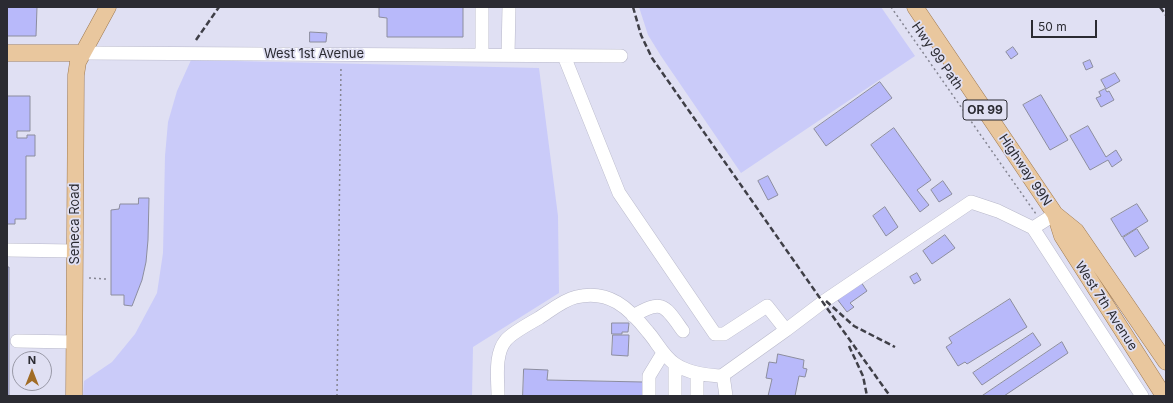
<!DOCTYPE html>
<html>
<head>
<meta charset="utf-8">
<style>
	body { margin:0 }
	#map { position:relative; width:1173px; height:403px; overflow:hidden; background:#e0e0f3; font-family:Inter,sans-serif }
	canvas { display:block }
	.frame { position:absolute; inset:0; border:8px solid #2b2b32; pointer-events:none }
	.north { position:absolute; left:12px; top:351px; width:40px; height:40px; box-sizing:border-box; background:#e0e0f3; border:1px solid #9898a6; border-radius:50%; rotate:0deg; font-size:11px; font-weight:700; line-height:16px; text-align:center; color:#2b2b32 }
	.north::after { content:''; display:block; margin:auto; width:14px; height:18px; background:#a16c25; clip-path:polygon(50% 0,100% 100%,50% 72%,0 100%) }
	.scale { position:absolute; left:1031px; top:20px; width:66px; height:18px; box-sizing:border-box; border:2px solid #2b2b32; border-top:0; padding-left:5px; font-size:12px; line-height:14px; white-space:nowrap; color:#2b2b32; -webkit-text-stroke:3px #e0e0f3; paint-order:stroke }
</style>
</head>
<body>
<div id="map">
<canvas width="1173" height="403"></canvas>
<div class="frame"></div>
<div class="north">N</div>
<div class="scale">50 m</div>
</div>
<script>
const ctx = document.querySelector('canvas').getContext('2d');
ctx.lineJoin = 'round';
function paint(path, color) { ctx.fillStyle = color; ctx.fill(path, 'evenodd'); }
function strokePath(path, color, width, dash) { ctx.strokeStyle = color; ctx.lineWidth = width; ctx.lineCap = dash ? 'butt' : 'round'; ctx.setLineDash(dash || []); ctx.stroke(path); }
function write(font, color, halo, rows, align = 'center') {
  ctx.font = font + ' Inter,sans-serif'; ctx.lineWidth = 3.5; ctx.setLineDash([]); ctx.textBaseline = 'middle'; ctx.strokeStyle = halo; ctx.fillStyle = color; for (const [text, x, y, turn = 0] of rows) {
    ctx.save(); ctx.translate(x, y); ctx.rotate((+turn || 0) * Math.PI / 180); ctx.textAlign = isNaN(turn) ? turn : align; if (halo) ctx.strokeText(text, 0, 0); ctx.fillText(text, 0, 0); ctx.restore();
  }
}
paint(new Path2D(`
	M639,7H881L915,56L741,173L661,56L648,35Z
	M191,60L539,68L558,216L559,293L473,347L472,396H83L84,381L112,362L135,334L157,293L163,253L165,156L168,122L177,91Z`), '#cacbf9');
const building = new Path2D(`
	M7,7H37L36,36H7Z
	M352,7H463V37H387V18L379,17V8Z
	M310,32L327,33L326,42H310Z
	M1013,47L1018,54L1011,59L1006,52Z
	M1090,60L1093,67L1086,70L1083,63Z
	M1115,73L1120,81L1106,89L1101,80Z
	M880,82L892,98L826,146L814,129Z
	M1105,89L1107,92L1109,91L1114,100L1101,107L1096,98L1101,96L1099,92Z
	M1041,95L1068,140L1050,150L1023,105Z
	M7,96H30V131H17V138H27V135H35V156H26V219H15V224H7Z
	M1088,126L1106,157L1116,150L1122,160L1112,167L1108,160L1090,170L1070,136Z
	M894,128L931,180L917,190L929,205L920,212L871,145Z
	M768,176L778,195L768,200L758,181Z
	M943,181L952,194L939,202L931,190Z
	M139,198H149L148,240L146,262L142,280L132,306L124,305V295H111V210L119,209L120,204H138Z
	M1137,204L1148,221L1122,237L1111,219Z
	M885,207L898,227L886,236L873,216Z
	M1137,229L1149,248L1135,257L1123,238Z
	M945,235L955,248L932,264L923,251Z
	M7,267H9V396H7Z
	M917,273L921,280L914,284L910,277Z
	M861,282L867,291L850,303L854,307L847,312L837,299Z
	M1010,299L1027,327L967,364L965,362L958,366L946,347L952,343L949,338Z
	M612,323H629L628,332H622V334H612Z
	M1033,333L1041,345L982,385L973,373Z
	M613,335H629L628,356L612,355Z
	M1062,342L1068,353L1004,396H982Z
	M778,354L804,360L803,368L807,369L805,377L799,376L795,396H768L772,379L766,378L769,362L776,363Z
	M524,369L548,370L547,380L643,382V396H523Z`);
paint(building, '#b8b9fa');
strokePath(building, '#8c8d9e', 1);
const minor = new Path2D(`
	M83,53L621,56
	M482,55V7
	M508,55L509,7
	M564,56L619,193L715,334H724L767,306L786,330
	M1033,228L1055,214
	M7,250L75,251
	M633,316C663,298 665,306 683,331
	M17,341L74,342
	M675,364V395
	M697,373V396
	M723,375L726,396
	M498,396C498,379 494,354 506,340C512,333 530,323 539,318C550,311 563,300 576,297C609,289 629,308 648,332C657,342 663,356 675,364C688,373 704,375 719,376L723,375L786,330L823,302L971,202L998,211L1033,228L1142,396
	M649,396V376L663,353`);
const major = new Path2D(`
	M915,7L1055,214L1076,231L1166,362
	M7,53H83
	M1055,214L1062,236L1164,396
	M74,396L76,75L78,62L108,7`);
strokePath(minor, '#b8b8ca', 14);
strokePath(major, '#9d784f', 17);
strokePath(new Path2D(`
	M891,7L1036,214
	M89,278L106,279
	M337,396L341,66`), '#858592', 1.5, [2, 3]);
strokePath(minor, '#fff', 13);
strokePath(major, '#e9c79e', 16);
strokePath(new Path2D(`
	M633,7L641,35L652,58L829,311L890,396
	M1160,7L1166,15
	M196,40L219,7
	M826,301L854,326L895,347
	M849,346L863,376L867,396`), '#3f3f47', 2.5, [6, 3]);
for (const [x, y, w] of [
	[985,110,44]
]) { const box = new Path2D(); box.roundRect(x - w / 2, y - 10, w, 20, 3); ctx.fillStyle = '#e0e0f3'; ctx.fill(box); strokePath(box, '#2b2b32', 1); }
write('bold 12px', '#2b2b32', null, [
	["OR 99",985,110]
]);
write('13px', '#2b2b32', '#e0e0f3', [
	["West 1st Avenue",314,54],
	["Hwy 99 Path",937,56,55],
	["Highway 99N",1025,170,56],
	["Seneca Road",75,224,-90],
	["West 7th Avenue",1106,306,57]
]);
</script>
</body>
</html>
